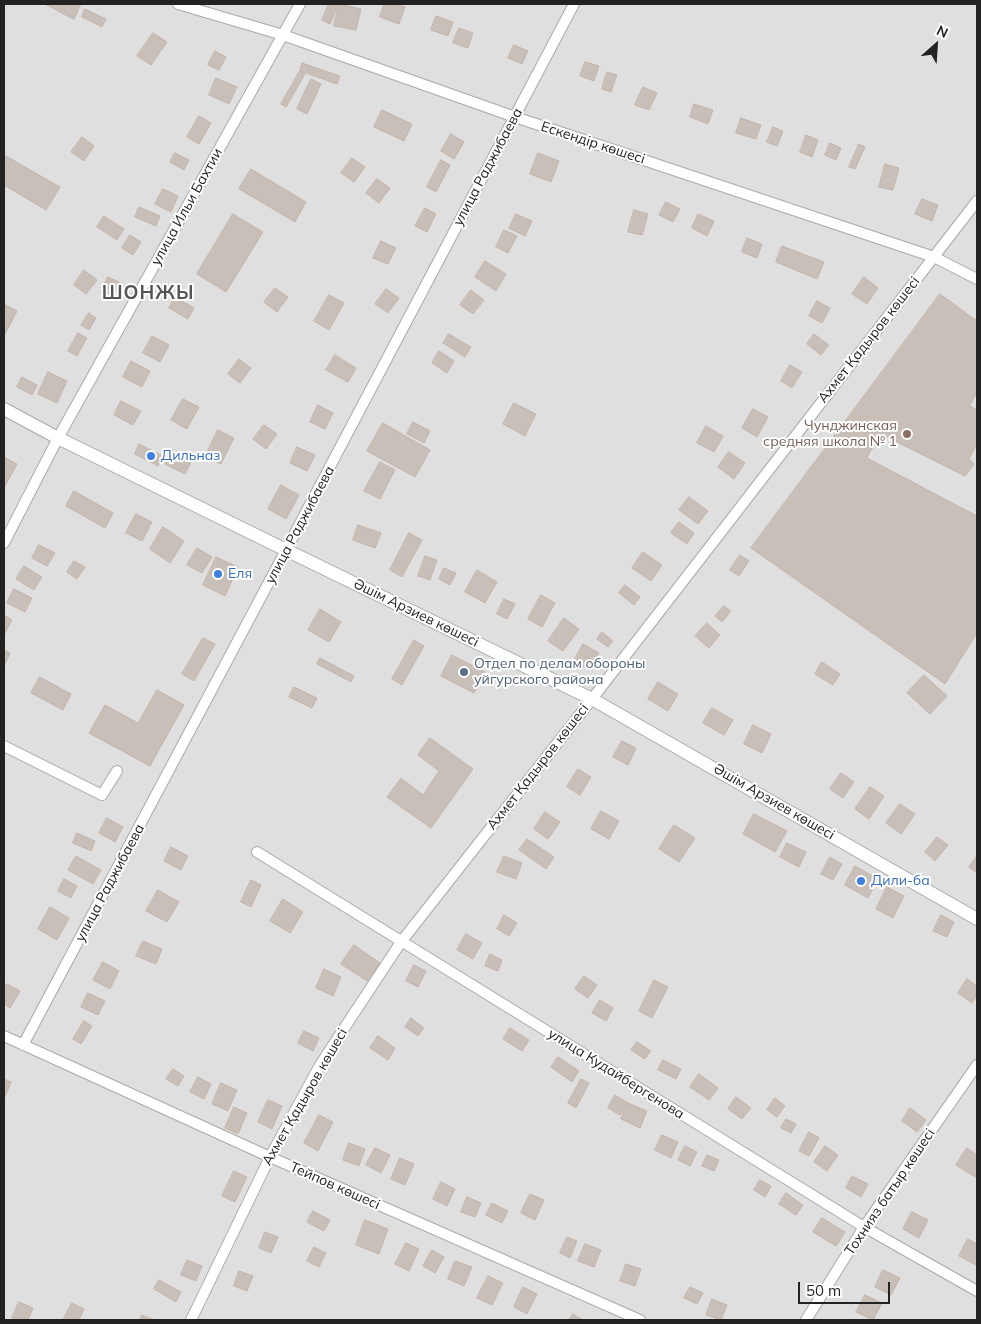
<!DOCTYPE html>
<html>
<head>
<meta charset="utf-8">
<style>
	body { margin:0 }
	#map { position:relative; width:981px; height:1324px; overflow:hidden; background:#f2efe9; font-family:Mulish,sans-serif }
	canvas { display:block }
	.frame { position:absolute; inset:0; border:5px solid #222; pointer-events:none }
	.north { position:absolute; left:911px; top:20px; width:50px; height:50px; -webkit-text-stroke:4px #fff; paint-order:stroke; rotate:26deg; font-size:14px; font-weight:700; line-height:20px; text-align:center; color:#222 }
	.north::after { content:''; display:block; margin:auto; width:18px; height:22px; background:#222; clip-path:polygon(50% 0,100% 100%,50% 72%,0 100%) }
	.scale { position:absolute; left:798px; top:1282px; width:92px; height:22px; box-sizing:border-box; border:2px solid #222; border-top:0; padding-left:6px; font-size:15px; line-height:18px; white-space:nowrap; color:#222; -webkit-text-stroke:4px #fff; paint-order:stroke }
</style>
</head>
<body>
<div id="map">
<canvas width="981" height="1324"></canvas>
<div class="frame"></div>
<div class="north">N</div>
<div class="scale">50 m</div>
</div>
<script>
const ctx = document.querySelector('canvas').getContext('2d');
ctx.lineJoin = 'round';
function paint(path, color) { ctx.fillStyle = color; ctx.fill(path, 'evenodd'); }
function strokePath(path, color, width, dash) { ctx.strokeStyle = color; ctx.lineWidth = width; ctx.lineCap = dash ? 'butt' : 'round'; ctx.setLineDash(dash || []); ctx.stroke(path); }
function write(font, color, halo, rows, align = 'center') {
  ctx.font = font + ' Mulish,sans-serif'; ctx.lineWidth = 4; ctx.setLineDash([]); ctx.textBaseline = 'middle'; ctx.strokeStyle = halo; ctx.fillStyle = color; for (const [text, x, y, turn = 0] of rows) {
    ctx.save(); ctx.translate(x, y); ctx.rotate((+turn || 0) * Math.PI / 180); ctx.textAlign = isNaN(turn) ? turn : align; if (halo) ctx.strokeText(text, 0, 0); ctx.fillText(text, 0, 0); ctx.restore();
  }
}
paint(new Path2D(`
	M4,4H977V1320H4Z`), '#e0dfdf');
const building = new Path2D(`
	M45,4H81L74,19Z
	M329,4H339L330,24L322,20Z
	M339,4L361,9L356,30L334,26Z
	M384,4H395L405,7L399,24L380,17Z
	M85,9L106,19L102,27L82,17Z
	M436,16L453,22L448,36L431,30Z
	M459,28L473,33L468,48L453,43Z
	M153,33L167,42L151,65L137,56Z
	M514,45L528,51L522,64L508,58Z
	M215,51L226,57L219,70L208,65Z
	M585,62L599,66L594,81L580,76Z
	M302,63L340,76L337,84L300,71Z
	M300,71L305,74L286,107L281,104Z
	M607,72L617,75L611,92L602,89Z
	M216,78L237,87L229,104L209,95Z
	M311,79L321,84L307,114L297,109Z
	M643,87L657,93L649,110L635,105Z
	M694,104L713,110L708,124L690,117Z
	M382,110L412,124L404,141L374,127Z
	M199,116L211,123L199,144L187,137Z
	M741,118L761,125L756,139L736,133Z
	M773,127L783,131L777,146L767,142Z
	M451,134L464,142L454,159L441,151Z
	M806,135L818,140L812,157L800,152Z
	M82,137L94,146L84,161L71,152Z
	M830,143L841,148L836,160L825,155Z
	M859,144L865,147L855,169L849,167Z
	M175,153L189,160L184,170L170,162Z
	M538,153L559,161L551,182L530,174Z
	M4,155L60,187L46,210L4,185Z
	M352,158L365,167L354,182L341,173Z
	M441,160L450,165L436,192L427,187Z
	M885,164L899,168L893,190L879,187Z
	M251,169L306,202L295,222L239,189Z
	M377,179L390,188L379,203L366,193Z
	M163,189L178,196L171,212L155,204Z
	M922,199L938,205L932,221L915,214Z
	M666,202L680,209L673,222L659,215Z
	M139,207L160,216L156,226L135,217Z
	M425,208L436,214L427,232L415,226Z
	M634,210L648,214L642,235L628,232Z
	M233,214L263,232L226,292L197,274Z
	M516,214L532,221L525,236L509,228Z
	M698,214L714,221L707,236L692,228Z
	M104,216L124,229L117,240L97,227Z
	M504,230L517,236L508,253L496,247Z
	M130,235L141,242L133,255L122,248Z
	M747,238L762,244L757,258L742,252Z
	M381,241L396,248L388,264L373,258Z
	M782,246L824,262L817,279L776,262Z
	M485,261L506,274L496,291L475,277Z
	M84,270L97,280L86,294L74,285Z
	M108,277L119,282L112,297L101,292Z
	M864,277L878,288L867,304L852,294Z
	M275,288L288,297L277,312L264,302Z
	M386,289L399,298L388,313L375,304Z
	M471,290L484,300L473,314L460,305Z
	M940,294L977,321V633L945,684L751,548Z
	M329,295L344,303L329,330L314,321Z
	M175,297L194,308L188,319L169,308Z
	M817,301L830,308L822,323L809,316Z
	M4,304L17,311L5,334H4Z
	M89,313L96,318L89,330L81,325Z
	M78,333L87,338L77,356L68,351Z
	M449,334L471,347L465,357L443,343Z
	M814,334L829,345L821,355L807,344Z
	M152,336L169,345L160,362L143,353Z
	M439,351L454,361L447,373L432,363Z
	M335,355L356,368L348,382L326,370Z
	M239,359L251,368L240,383L228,374Z
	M131,361L150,371L142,387L123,377Z
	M790,365L802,372L792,388L781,381Z
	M48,372L67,381L57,403L38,394Z
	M22,377L37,385L32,395L17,387Z
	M977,392V410L970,406Z
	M183,399L199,407L187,429L171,420Z
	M121,401L141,411L133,425L114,415Z
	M514,403L536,414L525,436L503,424Z
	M318,405L333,413L325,429L310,422Z
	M753,409L768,417L757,437L742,428Z
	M413,422L430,431L424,443L407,434Z
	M383,423L430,450L415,477L367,451Z
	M264,425L277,434L266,449L253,439Z
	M706,426L723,436L714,452L697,443Z
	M218,430L234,438L221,464L205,457Z
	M881,434L965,476L974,464L969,459L977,443V516L867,458Z
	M139,444L163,456L158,466L135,454Z
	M297,447L315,455L307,471L290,463Z
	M170,449L192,460L185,474L163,463Z
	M729,452L745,463L734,479L718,467Z
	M4,457L17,464L4,488Z
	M380,462L395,470L380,499L364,491Z
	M281,485L299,495L286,519L268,509Z
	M74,491L113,513L105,528L66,506Z
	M689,497L708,511L698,524L679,510Z
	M136,514L152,522L142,541L126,533Z
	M679,522L694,533L687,544L671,533Z
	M358,525L381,533L375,548L353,540Z
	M163,527L184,541L170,563L150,549Z
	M409,533L422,540L402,577L390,570Z
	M39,545L55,553L47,566L32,558Z
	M197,548L212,557L202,573L187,565Z
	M643,552L662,565L651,581L632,568Z
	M740,555L749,561L739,576L730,570Z
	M425,556L437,560L430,580L418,576Z
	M216,557L238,567L225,596L203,585Z
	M74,561L85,567L77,579L67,572Z
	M24,566L42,577L34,590L16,579Z
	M444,568L456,573L450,585L439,579Z
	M477,570L497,582L485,603L465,592Z
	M625,585L640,597L634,605L619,593Z
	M14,589L32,598L25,612L7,603Z
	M541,595L555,603L542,627L528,619Z
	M504,599L515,604L507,619L497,614Z
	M724,606L731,611L722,622L715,616Z
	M320,609L341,622L329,642L308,630Z
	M4,615L12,620L4,635Z
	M564,618L579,629L563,651L548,641Z
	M707,623L720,635L709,648L695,636Z
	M602,632L613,641L608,647L597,639Z
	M203,638L215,644L194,681L182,674Z
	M414,640L424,646L402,685L392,679Z
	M583,644L599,653L590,670L574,661Z
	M4,650L10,653L4,666Z
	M452,655L485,672L474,693L441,676Z
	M320,658L354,676L351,682L317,664Z
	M822,662L840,674L833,685L815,674Z
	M924,675L947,696L930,714L907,693Z
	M40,677L71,694L63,710L31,693Z
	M658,682L678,694L668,711L648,699Z
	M294,687L317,698L312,708L289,697Z
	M157,690L184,705L150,766L89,733L105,705L138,723Z
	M712,708L733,720L724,735L703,723Z
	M753,725L771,734L762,753L744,744Z
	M430,738L473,769L431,828L387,797L401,778L423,795L439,771L418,755Z
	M622,741L636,748L628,765L613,757Z
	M578,769L591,777L580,795L567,787Z
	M841,773L854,782L843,798L830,789Z
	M870,787L884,796L869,819L855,809Z
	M900,804L915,814L901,834L886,823Z
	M601,811L619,821L609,839L591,829Z
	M545,812L560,822L548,839L534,829Z
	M754,814L787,831L775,852L743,834Z
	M107,818L123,827L115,842L99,833Z
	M674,825L695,838L679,862L659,849Z
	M77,833L95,841L91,851L73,843Z
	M937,837L948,845L935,861L925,852Z
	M527,839L554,857L546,869L519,850Z
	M787,843L806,852L799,867L780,857Z
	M171,847L188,856L181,870L164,861Z
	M76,856L101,870L93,884L68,870Z
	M504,856L522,863L516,879L497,872Z
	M977,856V873L969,867Z
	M830,857L842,864L833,880L821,874Z
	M855,866L878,879L868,898L845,885Z
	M64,879L77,886L71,898L58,891Z
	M251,880L261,885L251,907L241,902Z
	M887,887L904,896L893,918L876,909Z
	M158,890L179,902L167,922L146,911Z
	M283,899L303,912L290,933L270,921Z
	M50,907L69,918L57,940L38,929Z
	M504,915L517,923L509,936L497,929Z
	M941,915L954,922L947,937L933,931Z
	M466,934L482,943L473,959L457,950Z
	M143,941L162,949L156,964L136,956Z
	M354,945L380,963L367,981L341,964Z
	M490,954L502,960L498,971L485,966Z
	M103,962L119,971L110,989L93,980Z
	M414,965L426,971L418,987L406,981Z
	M324,969L341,977L333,996L316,988Z
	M584,976L597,985L588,998L575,989Z
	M967,979L977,986V995L972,1003L958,993Z
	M654,980L668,987L652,1018L639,1011Z
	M7,984L20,991L10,1008L4,1004V989Z
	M88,993L105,1001L98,1015L81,1007Z
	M600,1000L613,1008L606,1021L592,1013Z
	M411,1018L424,1028L418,1036L405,1027Z
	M84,1021L92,1026L81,1044L73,1039Z
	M510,1028L529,1040L522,1051L503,1039Z
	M304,1031L319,1038L313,1051L298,1043Z
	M378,1036L395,1048L388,1060L370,1048Z
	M637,1042L651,1051L645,1059L631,1050Z
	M558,1057L579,1071L572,1082L551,1067Z
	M663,1060L681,1069L676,1079L658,1070Z
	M173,1069L184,1076L178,1086L166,1079Z
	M699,1074L718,1088L709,1100L690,1087Z
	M198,1077L211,1084L204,1099L190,1092Z
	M4,1079L11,1082L4,1099Z
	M581,1079L589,1083L576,1108L568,1103Z
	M221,1083L237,1090L228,1111L212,1104Z
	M615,1095L628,1103L620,1115L608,1108Z
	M736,1097L751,1108L742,1119L728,1109Z
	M775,1098L785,1106L777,1117L767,1110Z
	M268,1100L282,1106L272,1129L258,1122Z
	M628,1103L647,1111L640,1128L621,1119Z
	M234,1107L247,1113L238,1134L225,1128Z
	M910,1108L926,1120L917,1132L902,1121Z
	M319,1115L333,1122L318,1151L304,1143Z
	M786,1119L796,1124L791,1133L781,1128Z
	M809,1132L819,1138L809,1156L799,1151Z
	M662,1135L678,1142L671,1158L655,1150Z
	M349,1143L365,1149L359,1166L343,1160Z
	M685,1146L697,1152L690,1166L678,1160Z
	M825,1146L838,1155L827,1171L814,1162Z
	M375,1148L390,1155L381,1173L366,1165Z
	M967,1148L977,1155V1178L956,1165Z
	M707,1155L719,1160L714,1171L702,1166Z
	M400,1158L414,1164L405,1185L391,1179Z
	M234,1171L247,1177L235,1202L222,1196Z
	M852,1176L868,1184L861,1197L846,1188Z
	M760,1180L771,1186L765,1197L754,1190Z
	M441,1182L455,1189L447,1206L433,1199Z
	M786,1193L803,1205L796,1215L779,1204Z
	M530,1194L544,1200L535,1220L521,1213Z
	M467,1197L481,1203L475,1217L461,1212Z
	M492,1203L508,1211L502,1223L486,1215Z
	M313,1211L330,1220L324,1231L307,1222Z
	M912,1212L928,1220L919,1238L903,1229Z
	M822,1218L845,1232L836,1246L813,1232Z
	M365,1220L388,1229L379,1254L356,1245Z
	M265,1232L278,1237L271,1253L259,1248Z
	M567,1237L577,1241L570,1258L560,1253Z
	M968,1239L977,1244V1261L976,1265L959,1256Z
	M406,1243L419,1249L409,1271L395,1264Z
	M585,1244L601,1250L594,1267L578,1261Z
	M314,1247L326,1253L319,1267L307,1261Z
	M432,1250L444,1257L435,1273L423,1266Z
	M187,1260L202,1266L196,1281L181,1275Z
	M455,1261L472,1267L464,1286L448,1279Z
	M626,1264L641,1269L635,1286L620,1281Z
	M883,1270L900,1278L891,1295L875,1287Z
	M239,1271L253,1276L247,1291L234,1286Z
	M488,1276L503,1283L492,1305L477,1298Z
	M159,1280L181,1292L176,1302L154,1289Z
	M523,1287L537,1294L527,1314L514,1307Z
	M690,1287L703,1293L697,1304L684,1298Z
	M865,1295L882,1303L873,1320L856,1312Z
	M712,1299L727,1305L721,1320L706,1315Z
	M19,1302L33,1308L28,1320H16L12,1318Z
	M72,1303L84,1309L79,1320H63Z
	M573,1314L583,1320H569Z
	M142,1315L154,1320H140Z`);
paint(building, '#c7bfb8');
strokePath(building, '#c4b6ab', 1);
const minor = new Path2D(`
	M178,4L283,35L515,117L934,257L977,279
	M4,543L58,438L300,4
	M4,746L102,795L117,771
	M257,852L864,1227L977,1291
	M4,1036L270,1157L640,1320
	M23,1045L286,550L574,4
	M191,1320L270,1157L320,1065L401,942L592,699L977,201
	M806,1320L864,1227L977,1065`);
const tertiary = new Path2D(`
	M4,409L58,438L286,550L592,699L977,919`);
strokePath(minor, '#a9a9a9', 12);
strokePath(tertiary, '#a9a9a9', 14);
strokePath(minor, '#fff', 10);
strokePath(tertiary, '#fff', 12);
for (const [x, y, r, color] of [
	[907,434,5,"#8d6e63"],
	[151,456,5,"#3f7fe0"],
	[218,574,5,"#3f7fe0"],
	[464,672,5,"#5c6f8a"],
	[861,881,5,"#3f7fe0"]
]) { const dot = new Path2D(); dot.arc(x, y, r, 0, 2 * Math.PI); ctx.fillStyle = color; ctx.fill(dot); strokePath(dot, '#fff', 2); }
write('14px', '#222', '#fff', [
	["Ескендір көшесі",593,143,18],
	["улица Раджибаева",488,167,-62],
	["улица Ильи Бахтии",187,207,-61],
	["Ахмет Қадыров көшесі",869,340,-52],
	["улица Раджибаева",300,525,-62],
	["Әшім Арзиев көшесі",416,613,26],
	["Ахмет Қадыров көшесі",538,767,-52],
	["Әшім Арзиев көшесі",774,802,30],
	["улица Раджибаева",110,883,-62],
	["улица Кудайбергенова",616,1074,32],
	["Ахмет Қадыров көшесі",305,1097,-60],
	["Тейпов көшесі",335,1186,24],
	["Тохнияз батыр көшесі",890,1192,-56]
]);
write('14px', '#785e54', '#fff', [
	["Чунджинская",897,426],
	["средняя школа № 1",897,442]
], 'right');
write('14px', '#366cbe', '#fff', [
	["Дильназ",161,456],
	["Еля",228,574],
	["Дили-ба",871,881]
], 'left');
write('14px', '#4e5e75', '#fff', [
	["Отдел по делам обороны",474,664],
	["уйгурского района",474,680]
], 'left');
ctx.letterSpacing = '1px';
write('bold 19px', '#555', '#fff', [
	["ШОНЖЫ",148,293]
]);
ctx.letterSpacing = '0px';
</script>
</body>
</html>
